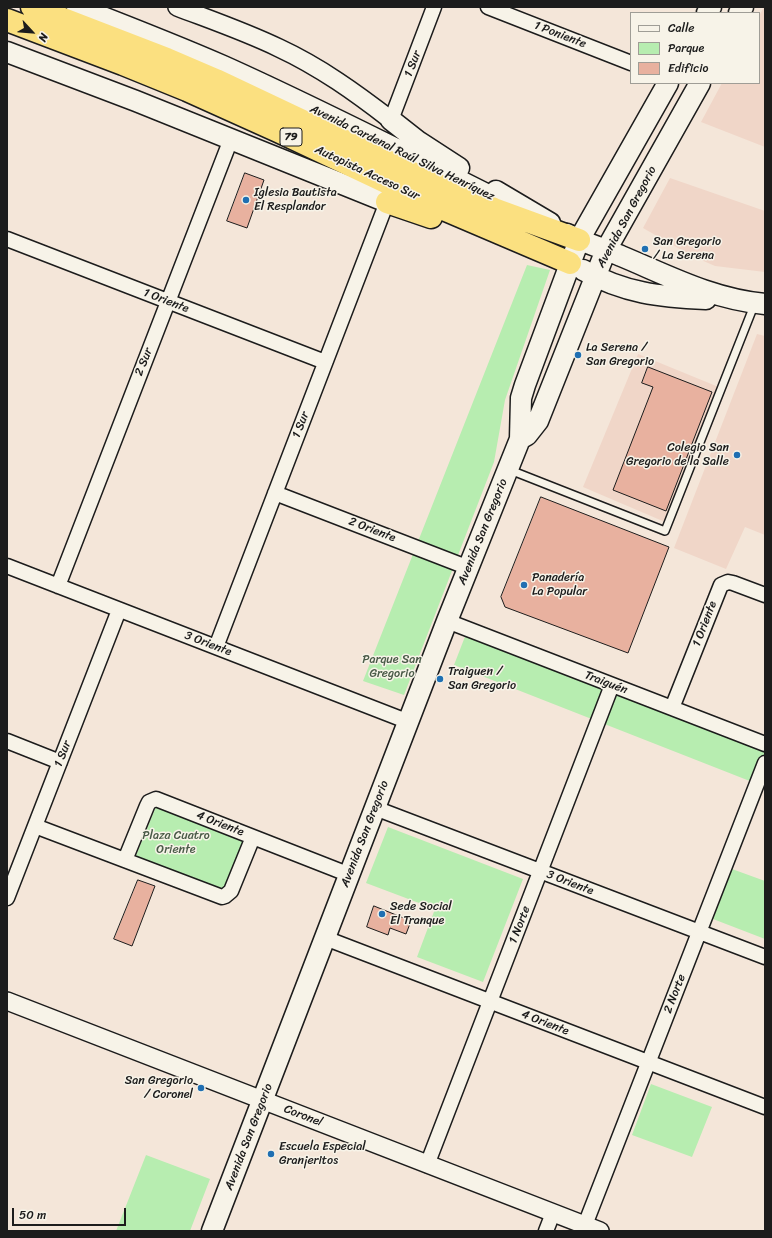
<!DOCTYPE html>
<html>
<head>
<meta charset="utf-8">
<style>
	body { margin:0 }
	#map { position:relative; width:772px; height:1238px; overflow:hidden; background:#f4e6d9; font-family:Sriracha,sans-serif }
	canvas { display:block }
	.frame { position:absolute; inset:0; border:8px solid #1c1c1c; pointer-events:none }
	.legend { position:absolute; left:630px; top:12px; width:130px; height:72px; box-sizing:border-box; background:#f7f3e8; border:1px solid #9f9d96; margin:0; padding:5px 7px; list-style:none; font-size:12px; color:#1c1c1c }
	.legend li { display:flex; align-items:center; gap:8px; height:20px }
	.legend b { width:20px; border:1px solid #9f9d96 }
	.north { position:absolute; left:12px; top:12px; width:40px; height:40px; -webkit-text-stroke:3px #f7f3e8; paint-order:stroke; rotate:116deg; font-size:11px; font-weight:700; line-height:16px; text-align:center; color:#1c1c1c }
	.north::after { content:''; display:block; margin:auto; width:14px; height:18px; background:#1c1c1c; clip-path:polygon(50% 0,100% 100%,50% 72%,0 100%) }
	.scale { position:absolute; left:12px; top:1208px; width:114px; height:18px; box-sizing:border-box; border:2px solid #1c1c1c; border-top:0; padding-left:5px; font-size:12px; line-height:14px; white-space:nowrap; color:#1c1c1c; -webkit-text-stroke:3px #f7f3e8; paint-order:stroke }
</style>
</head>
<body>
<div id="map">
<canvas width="772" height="1238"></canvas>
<div class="frame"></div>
<ul class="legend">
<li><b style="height:5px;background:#f7f3e8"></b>Calle</li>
<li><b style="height:11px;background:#b7edb0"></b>Parque</li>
<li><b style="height:11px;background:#e8b19f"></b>Edificio</li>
</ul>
<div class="north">N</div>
<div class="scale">50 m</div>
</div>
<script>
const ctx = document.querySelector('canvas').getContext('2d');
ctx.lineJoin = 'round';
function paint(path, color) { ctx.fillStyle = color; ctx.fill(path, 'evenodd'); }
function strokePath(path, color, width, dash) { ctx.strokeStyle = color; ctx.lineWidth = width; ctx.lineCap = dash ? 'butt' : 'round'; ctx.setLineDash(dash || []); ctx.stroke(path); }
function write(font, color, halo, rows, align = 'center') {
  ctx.font = font + ' Sriracha,sans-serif'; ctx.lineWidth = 3; ctx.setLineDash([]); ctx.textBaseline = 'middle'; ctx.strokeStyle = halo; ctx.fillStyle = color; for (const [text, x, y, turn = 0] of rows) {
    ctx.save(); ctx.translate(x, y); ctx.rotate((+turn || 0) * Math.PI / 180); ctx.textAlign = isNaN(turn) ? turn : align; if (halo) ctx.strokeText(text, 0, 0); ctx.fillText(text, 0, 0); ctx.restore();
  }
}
paint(new Path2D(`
	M764,7H765V147L701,122L722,83H759V16Z
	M670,178L765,211V272L715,266L692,256L643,228Z
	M757,334L765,336V535L745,527L726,569L674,548Z
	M638,354L726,390L672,525L583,487Z`), '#f0d6c8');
paint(new Path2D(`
	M527,265L550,270L505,400L494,462L404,695L363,681Z
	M466,634L765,752V787L454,665Z
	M157,804L247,842L228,889L220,891L135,858Z
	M388,827L523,879L483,982L417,957L435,909L366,883Z
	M732,869L765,881V939L713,919Z
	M651,1084L712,1107L692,1157L632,1135Z
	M146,1155L210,1179L190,1231H116Z`), '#b7edb0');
const building = new Path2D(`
	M245,173L264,180L247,228L227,221Z
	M648,367L712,392L666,511L613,490L653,387L642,383Z
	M541,497L669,547L628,653L505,607L501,597Z
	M138,880L155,886L132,946L114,939Z
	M374,906L411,921L406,934L390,928L388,935L367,927Z`);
paint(building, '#e8b19f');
strokePath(building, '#1c1c1c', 1);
const service = new Path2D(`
	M510,470L665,531L755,303`);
const minor = new Path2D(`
	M488,7L631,63
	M391,120L434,7
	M7,239L325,362
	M275,493L469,568
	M7,566L409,722
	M58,586L231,139
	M447,621L765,744
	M216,647L387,202
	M672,708L721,585L728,582L733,583L765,595
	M7,741L60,762
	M375,808L765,957
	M35,826L222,897L225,896L231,891L253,837
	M125,860L147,806L149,802L156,799L350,875
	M7,898L119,610
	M325,938L765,1107
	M427,1165L612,685
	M585,1225L765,763
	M546,1231L553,1213`);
const tertiary = new Path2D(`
	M177,7C211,20 246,32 279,48C320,67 356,93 391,120
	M7,1001L600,1231`);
const secondary = new Path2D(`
	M77,7C126,26 175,45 223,66C319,109 412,157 506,204
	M707,13L711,7
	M739,13L743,7
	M7,52L136,101L387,202
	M391,120L419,142L459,168
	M496,191L550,223
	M567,234C584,243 603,248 621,256C669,276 712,299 765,304
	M583,270C624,293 660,297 706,299
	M520,439L527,435L538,421L606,250L700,83
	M212,1231L447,621L520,439L521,398L525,385L579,240L668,83`);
const motorway = new Path2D(`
	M32,7L167,59L216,80L442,187L494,209L579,240
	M7,20L123,64L187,90L278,131L441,208L570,263
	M387,202L431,217`);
strokePath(service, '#1c1c1c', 10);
strokePath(minor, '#1c1c1c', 17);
strokePath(tertiary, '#1c1c1c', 20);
strokePath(secondary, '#1c1c1c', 23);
strokePath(motorway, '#1c1c1c', 25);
strokePath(service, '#f7f3e8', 7);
strokePath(minor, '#f7f3e8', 14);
strokePath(tertiary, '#f7f3e8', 17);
strokePath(secondary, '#f7f3e8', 20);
strokePath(motorway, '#fbe080', 22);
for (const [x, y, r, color] of [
	[246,200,4,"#1f6fb2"],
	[645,249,4,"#1f6fb2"],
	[578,355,4,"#1f6fb2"],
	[737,455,4,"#1f6fb2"],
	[524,585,4,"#1f6fb2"],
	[440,679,4,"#1f6fb2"],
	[382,914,4,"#1f6fb2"],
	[201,1088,4,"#1f6fb2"],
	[271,1154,4,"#1f6fb2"]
]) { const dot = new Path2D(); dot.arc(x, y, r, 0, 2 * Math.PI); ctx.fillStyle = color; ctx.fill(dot); strokePath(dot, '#f7f3e8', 1.5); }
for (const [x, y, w] of [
	[291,137,22]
]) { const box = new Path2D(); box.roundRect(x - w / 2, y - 9, w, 18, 3); ctx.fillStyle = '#f7f3e8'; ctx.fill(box); strokePath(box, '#1c1c1c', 1); }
write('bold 11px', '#1c1c1c', null, [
	["79",291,137]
]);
write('12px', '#1c1c1c', '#f7f3e8', [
	["1 Poniente",560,35,21],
	["1 Sur",413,64,-69],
	["Avenida Cardenal Raúl Silva Henríquez",402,153,26],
	["Autopista Acceso Sur",367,173,25],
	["Avenida San Gregorio",627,217,-62],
	["1 Oriente",166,301,21],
	["2 Sur",144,362,-69],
	["1 Sur",301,425,-69],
	["2 Oriente",372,530,21],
	["Avenida San Gregorio",483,532,-68],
	["1 Oriente",705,624,-69],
	["3 Oriente",208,644,21],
	["Traiguén",606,683,21],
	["1 Sur",63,754,-69],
	["4 Oriente",220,824,21],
	["Avenida San Gregorio",365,834,-69],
	["3 Oriente",570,883,21],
	["1 Norte",520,925,-69],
	["2 Norte",675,994,-69],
	["4 Oriente",545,1023,21],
	["Coronel",303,1116,21],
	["Avenida San Gregorio",249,1137,-69]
]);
write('12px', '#1c1c1c', '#f7f3e8', [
	["Iglesia Bautista",254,193],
	["El Resplandor",254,207],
	["San Gregorio",653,242],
	["/ La Serena",653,256],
	["La Serena /",586,348],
	["San Gregorio",586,362],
	["Colegio San",729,448,"right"],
	["Gregorio de la Salle",729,462,"right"],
	["Panadería",532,578],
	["La Popular",532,592],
	["Traiguen /",448,672],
	["San Gregorio",448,686],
	["Sede Social",390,907],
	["El Tranque",390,921],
	["San Gregorio",193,1081,"right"],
	["/ Coronel",193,1095,"right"],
	["Escuela Especial",279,1147],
	["Granjeritos",279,1161]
], 'left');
write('12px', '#4a5b48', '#f7f3e8', [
	["Parque San",392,660],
	["Gregorio",392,674],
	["Plaza Cuatro",176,836],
	["Oriente",176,850]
]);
</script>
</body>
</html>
